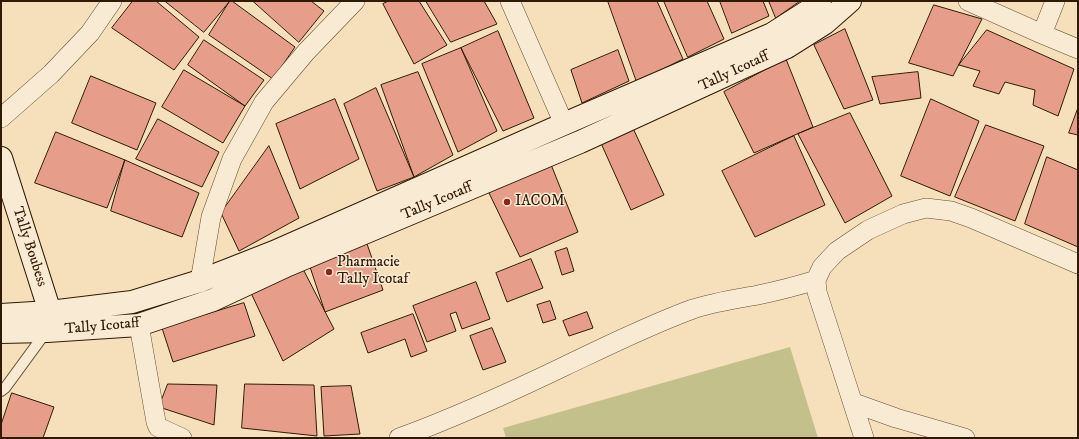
<!DOCTYPE html>
<html>
<head>
<meta charset="utf-8">
<style>
	body { margin:0 }
	#map { position:relative; width:1079px; height:439px; overflow:hidden; background:#f6e0bb; font-family:"IM FELL DW Pica",serif }
	canvas { display:block }
	.frame { position:absolute; inset:0; border:2px solid #311a05; pointer-events:none }
</style>
</head>
<body>
<div id="map">
<canvas width="1079" height="439"></canvas>
<div class="frame"></div>
</div>
<script>
const ctx = document.querySelector('canvas').getContext('2d');
ctx.lineJoin = 'round';
function paint(path, color) { ctx.fillStyle = color; ctx.fill(path, 'evenodd'); }
function strokePath(path, color, width, dash) { ctx.strokeStyle = color; ctx.lineWidth = width; ctx.lineCap = dash ? 'butt' : 'round'; ctx.setLineDash(dash || []); ctx.stroke(path); }
function write(font, color, halo, rows, align = 'center') {
  ctx.font = font + ' "IM FELL DW Pica",serif'; ctx.lineWidth = 3; ctx.setLineDash([]); ctx.textBaseline = 'middle'; ctx.strokeStyle = halo; ctx.fillStyle = color; for (const [text, x, y, turn = 0] of rows) {
    ctx.save(); ctx.translate(x, y); ctx.rotate((+turn || 0) * Math.PI / 180); ctx.textAlign = isNaN(turn) ? turn : align; if (halo) ctx.strokeText(text, 0, 0); ctx.fillText(text, 0, 0); ctx.restore();
  }
}
paint(new Path2D(`
	M790,347L818,438H506L503,428Z`), '#c4c08b');
const building = new Path2D(`
	M133,1H156L199,37L174,70L112,28Z
	M165,1H230L204,32Z
	M230,1H232L295,47L273,79L209,35Z
	M253,1H311L324,11L299,42Z
	M389,1H419L447,45L414,64L383,4Z
	M426,1H484L497,24L451,42Z
	M608,1H657L683,59L637,82Z
	M664,1H707L724,39L688,57Z
	M720,1H763L769,16L732,33Z
	M769,1H800L776,18Z
	M934,5L982,19L953,76L909,63Z
	M845,29L873,100L844,109L814,45Z
	M987,30L1074,69L1058,116L1033,105L1035,90L1005,82L999,94L973,86L980,71L959,65Z
	M498,31L534,118L503,131L461,48Z
	M204,40L264,80L245,106L188,65Z
	M461,48L497,131L458,152L422,64Z
	M618,50L629,81L582,103L571,70Z
	M786,59L813,127L754,153L724,92Z
	M184,70L245,106L223,143L162,107Z
	M418,72L453,155L414,177L381,85Z
	M918,72L921,98L880,104L872,77Z
	M91,76L156,103L137,150L72,123Z
	M376,88L414,177L377,191L344,104Z
	M335,99L359,159L300,189L276,124Z
	M931,99L979,121L950,196L901,176Z
	M1078,108V135L1069,133Z
	M850,113L892,196L845,223L798,134Z
	M158,119L219,152L202,187L136,159Z
	M986,125L1044,146L1015,221L955,197Z
	M632,126L664,195L631,210L600,141Z
	M56,132L125,160L107,208L35,183Z
	M794,136L825,205L755,237L722,171Z
	M269,146L299,218L239,251L221,213Z
	M1047,157L1078,170V247L1025,224Z
	M125,160L199,193L182,237L111,211Z
	M550,162L578,232L520,257L489,193Z
	M366,241L383,290L325,312L310,267Z
	M567,248L574,271L562,275L555,252Z
	M531,259L543,288L507,302L496,273Z
	M303,269L334,329L283,361L251,293Z
	M476,282L490,319L462,329L456,312L450,314L456,331L427,342L413,306Z
	M550,301L556,319L543,323L537,305Z
	M244,303L255,336L173,362L162,328Z
	M587,312L593,328L569,336L563,321Z
	M413,314L427,351L411,357L405,339L368,353L361,333Z
	M492,328L506,362L483,370L470,336Z
	M168,384L217,385L214,425L159,407Z
	M245,384L314,385L317,436L242,428Z
	M351,386L360,434L324,436L321,387Z
	M12,393L54,407L43,438H1V425Z`);
paint(building, '#e69d8a');
strokePath(building, '#311a05', 1);
const lane = new Path2D(`
	M1,391L5,388L46,332`);
const street = new Path2D(`
	M510,1L564,124
	M968,1L1042,34L1078,49
	M1042,34L1055,1
	M1,118L51,74L90,33L112,1
	M200,281L211,217L232,159L264,102L306,52L355,1
	M139,325L156,422L158,427L182,438
	M854,403L896,418L965,438
	M399,438C456,417 511,392 565,366C607,346 649,325 693,309C714,302 736,299 758,295C777,291 797,286 816,280
	M864,438L817,292L816,280L822,267L837,251L868,230L903,214L926,208L951,211L971,218L1078,264`);
const secondary = new Path2D(`
	M1,158L50,312
	M1,315L50,312L132,302L200,281L274,252L564,124L772,34L808,11L820,1
	M1,332L47,331L139,325L213,300L288,265L580,142L787,47L825,23L850,1`);
strokePath(lane, '#624c32', 12);
strokePath(street, '#624c32', 20);
strokePath(secondary, '#311a05', 24);
strokePath(lane, '#f9ebd3', 10);
strokePath(street, '#f9ebd3', 19);
strokePath(secondary, '#f9ebd3', 22);
for (const [x, y, r, color] of [
	[507,202,4,"#8f2418"],
	[329,272,4,"#8f2418"]
]) { const dot = new Path2D(); dot.arc(x, y, r, 0, 2 * Math.PI); ctx.fillStyle = color; ctx.fill(dot); strokePath(dot, '#f9ebd3', 1.5); }
write('15px', '#311a05', '#f9ebd3', [
	["Tally Icotaff",734,72,-25],
	["Tally Icotaff",437,202,-23],
	["Tally Boubess",29,247,72],
	["Tally Icotaff",102,327,-5]
]);
write('15px', '#311a05', '#f9ebd3', [
	["IACOM",515,202],
	["Pharmacie",337,263],
	["Tally Icotaf",337,280]
], 'left');
</script>
</body>
</html>
